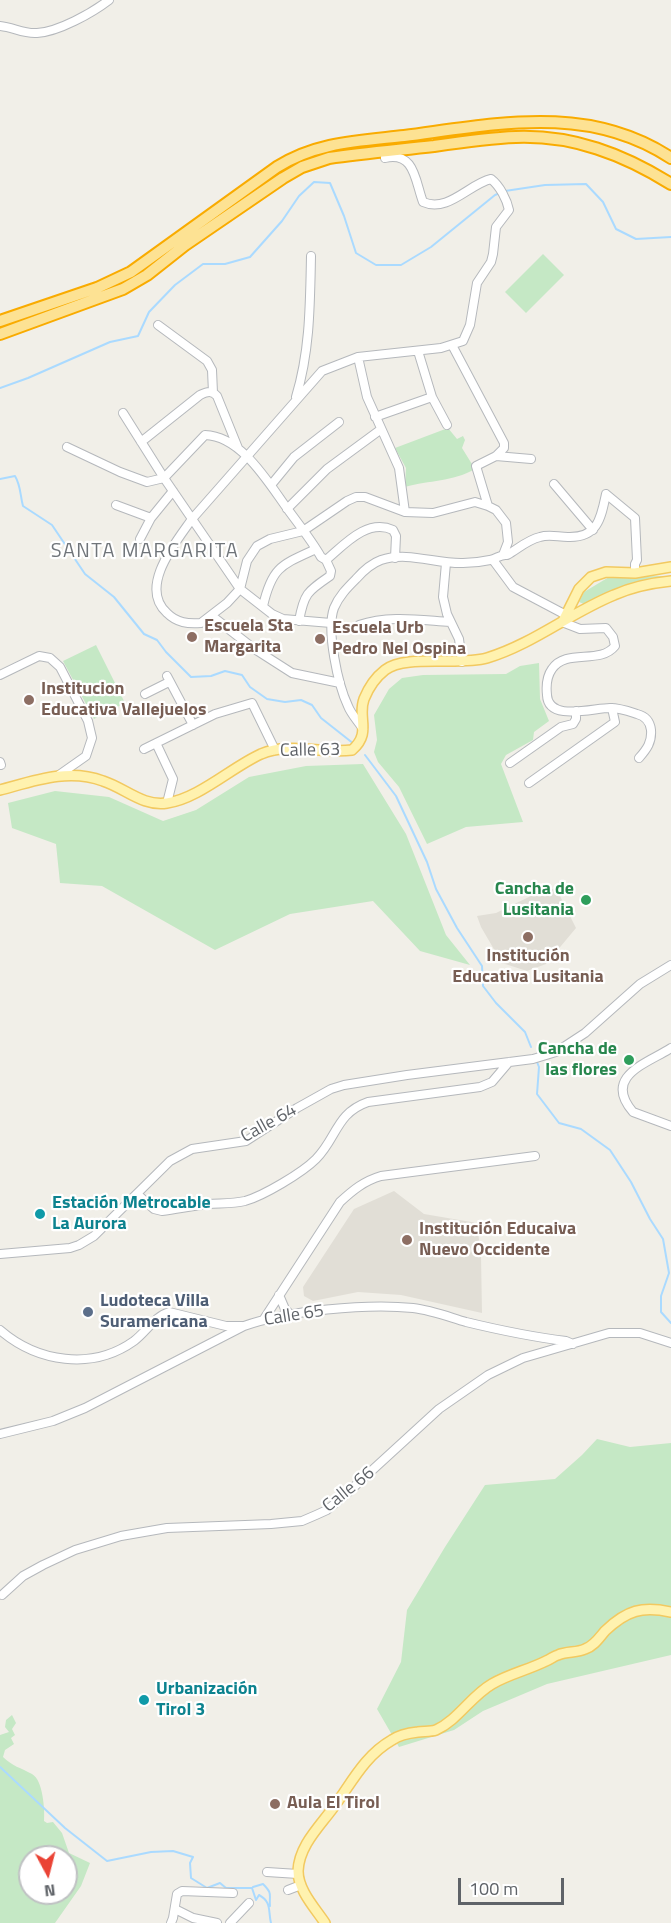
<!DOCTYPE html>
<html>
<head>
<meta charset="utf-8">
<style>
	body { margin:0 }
	#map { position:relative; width:671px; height:1923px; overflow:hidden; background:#f1efe8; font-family:"Titillium Web",sans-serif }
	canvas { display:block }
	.north { position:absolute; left:18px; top:1845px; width:60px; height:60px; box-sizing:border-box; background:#fff; border:2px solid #bfc1c3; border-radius:50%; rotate:173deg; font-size:16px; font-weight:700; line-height:24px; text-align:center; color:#5f6368 }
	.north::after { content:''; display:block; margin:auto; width:21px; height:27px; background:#ea4335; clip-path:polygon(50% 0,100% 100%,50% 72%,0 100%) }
	.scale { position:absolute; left:458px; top:1878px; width:106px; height:27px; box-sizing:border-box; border:3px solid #5f6368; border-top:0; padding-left:8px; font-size:18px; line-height:21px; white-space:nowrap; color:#5f6368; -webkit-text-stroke:4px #fff; paint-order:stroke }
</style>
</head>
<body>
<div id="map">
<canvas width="671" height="1923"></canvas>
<div class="north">N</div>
<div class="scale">100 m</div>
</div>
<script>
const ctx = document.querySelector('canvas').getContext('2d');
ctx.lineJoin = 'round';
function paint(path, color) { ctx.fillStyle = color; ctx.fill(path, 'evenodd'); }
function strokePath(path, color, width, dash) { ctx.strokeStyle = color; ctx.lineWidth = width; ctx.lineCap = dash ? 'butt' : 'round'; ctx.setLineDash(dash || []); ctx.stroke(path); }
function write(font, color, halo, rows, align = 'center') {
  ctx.font = font + ' "Titillium Web",sans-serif'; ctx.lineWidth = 4.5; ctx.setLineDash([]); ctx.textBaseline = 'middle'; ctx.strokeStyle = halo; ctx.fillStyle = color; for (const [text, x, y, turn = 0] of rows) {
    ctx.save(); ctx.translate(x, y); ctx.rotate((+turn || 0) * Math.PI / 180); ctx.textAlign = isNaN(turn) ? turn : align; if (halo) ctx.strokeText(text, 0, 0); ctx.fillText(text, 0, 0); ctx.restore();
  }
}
paint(new Path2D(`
	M556,888L576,928L546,964L527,971L502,963L481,927L477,916L496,913L533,895Z
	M394,1191L424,1214L477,1223L481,1256L482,1313L401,1295L358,1292L313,1301L304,1296L303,1287L354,1209Z`), '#e1ded6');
paint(new Path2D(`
	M543,254L564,275L526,313L505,292Z
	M448,428L457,439L463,436L465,440L462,448L475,469C452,482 430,480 405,487L406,468L395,448Z
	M663,576L661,580L584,604L579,602L584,592L609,577Z
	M96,645L125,703L94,719L63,661Z
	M539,663L540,699L549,721L534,732L533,740L506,755L501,764L523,822L466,827L427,844L399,787L378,762L374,752L377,740L374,715L389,689L402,678L423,675L506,674L520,666Z
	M363,764L406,834L446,935L470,965L420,951L373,901L290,914L215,950L102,886L60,883L56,844L12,828L8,803L55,791L109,797L163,821L196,810L249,777L306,766Z
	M597,1439L630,1447L671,1443V1655L547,1684L483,1711L454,1730L399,1747L377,1709L401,1662L407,1610L445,1547L485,1485L555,1479L582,1455Z
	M12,1715L16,1723L12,1729L15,1735L11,1738L14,1744L5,1750L3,1757C12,1766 21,1768 32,1774C43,1780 45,1810 44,1821L47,1823L53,1822L62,1833L69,1853L90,1863L81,1886L55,1923H0V1735L9,1732L5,1727L6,1720ZM30,1857H66V1893H30Z`), '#c5e8c5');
strokePath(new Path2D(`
	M505,191L545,185L586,184L603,202L616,229L636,239L671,237
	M0,388L28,378L110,342L138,336L149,312L175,285L203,264H225L250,257L282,221L299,196L314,182L330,183L344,216L356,253L376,265H401L431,247L495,195L500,193
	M0,479L15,476C21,486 20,495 23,506L52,525L85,574L114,597L144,634L157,640L166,652L191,677L211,676L225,671L242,675L250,687L267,699L285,702L301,700L312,705L321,718L354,744
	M365,755L396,796L427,862L436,889L457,928L482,966L483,986L496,1003L525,1032L531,1047
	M537,1062L539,1067L537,1094L559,1123L581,1129L610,1150L631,1182L650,1219L663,1239L669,1273L661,1296V1312L671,1323
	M0,1767L65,1828L107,1861L151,1852L173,1851L193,1857L190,1863L191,1878L207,1888L220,1883L226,1888H252L256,1900L259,1895C272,1902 268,1911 271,1923
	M253,1887L263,1884C273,1894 269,1894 270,1906`), '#aadaff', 2);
const minor = new Path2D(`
	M0,26C13,27 23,34 37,33C58,32 92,13 109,0
	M385,158C415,151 415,181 423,202C448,213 469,184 491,179C500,186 507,200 509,210L496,227L493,254L491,262L477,283L470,325L463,341L441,348L358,357L322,371L192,519C176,542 138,587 167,613C177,623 188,624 201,623L227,603L240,589L247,561L257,546L270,539L303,531L347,501L356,497H365L405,512L433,513L475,502L488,506L496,510L506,523L508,542L503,555
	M158,325L207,361L212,370L213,393
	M452,345L504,443V448L496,456L476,466L488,506
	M418,351L432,397L447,425
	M358,357L367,397L399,468L405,512
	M296,397C310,351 310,305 311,256
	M123,413L164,478L240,589L272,614L283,619L331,623
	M375,417L432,397
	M141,442L200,395C207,392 211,390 217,396L238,448
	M67,447L120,472L147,482L164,478L205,435C242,436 269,484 289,511C300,526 312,541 321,557L326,560L331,571L330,576C308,591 304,593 299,621
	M496,456L531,459
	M554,484L593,530
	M271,485L294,457L339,422
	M116,505L151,518
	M287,509L327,469L380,430
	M140,539L151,518L173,491
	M326,560C344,545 367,518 393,530L396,536L395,558
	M493,560L513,587L566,615
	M446,563L443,597L447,614L459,639L462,662
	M263,606C272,567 281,565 316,549
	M212,616L253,648L292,673L340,683
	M562,622L580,629L606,628L613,637L615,646C600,665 566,648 552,669C547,676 546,686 547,695C548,722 593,708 610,708C620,708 628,711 637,714C645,716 650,721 651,730C652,742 647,749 639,758
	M359,625C389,615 419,620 450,622
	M0,675L39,656L50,658L60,667L88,721L92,738L86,756L59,775
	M167,676L193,725
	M145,694L169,682
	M363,729C358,721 351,714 348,706C338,685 326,630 334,608C339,596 347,588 356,579C363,571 370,564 381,560C408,551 436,564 463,563C472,563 481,562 490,560C497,559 500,554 507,555C518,549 527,540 540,537C549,534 558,537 568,537C598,538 601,518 606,494L635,518L637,560L635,564V573
	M156,743L173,779L167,803
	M144,749L215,714L252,703L275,750
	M0,762L1,765
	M510,763L561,727L573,724L576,719V711
	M529,783L615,722L612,708
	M671,1048C648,1063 602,1076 633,1112L671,1126
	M137,1194L154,1209L162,1211C177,1209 192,1206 208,1204C220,1203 232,1204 245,1201C263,1196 302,1173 316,1159C337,1138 336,1113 368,1102L480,1087L492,1082L509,1062
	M0,1254L70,1248L79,1245L94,1236L170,1161L192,1149L246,1141L297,1108L331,1089L344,1085L407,1075L533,1059L556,1052L585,1033L640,984L671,965
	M279,1295L285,1309L291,1315
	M264,1319L340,1202C353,1190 364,1181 381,1176L535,1156
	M0,1330C37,1362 92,1371 134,1341C146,1332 155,1316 169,1312L226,1326H242
	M0,1434L53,1421L85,1408L244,1326C286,1311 367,1303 413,1308C431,1310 449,1317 466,1322C499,1330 533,1337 566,1341L573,1344
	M2,1595L23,1576L43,1565L75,1550L121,1536L167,1528L271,1524L302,1521L316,1515L327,1510L344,1496L439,1409L488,1375L523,1358L609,1333H640L671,1343
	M267,1872L298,1874
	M288,1890L301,1885
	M175,1909L193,1918L217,1923
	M171,1923L173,1918L177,1894L182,1891L233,1893
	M230,1923L249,1903`);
const major = new Path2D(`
	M564,619L579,589L591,577L606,572L635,573L671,567
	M0,790C34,781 68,768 103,781C125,788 143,807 167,803C198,799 232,767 261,754C290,742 322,754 352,750C372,733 357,718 364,699C368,689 376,677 385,670C405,654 459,666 487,658C533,644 570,613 614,595C632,587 651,583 671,581
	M325,1923C315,1908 298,1890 298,1871C299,1846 319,1827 333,1808C351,1784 364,1756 392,1740C399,1735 409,1733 418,1732C423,1731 430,1732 436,1730C458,1720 471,1696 492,1684C509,1674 528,1670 546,1661C551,1659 554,1656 558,1655C567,1651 577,1653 585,1649C594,1646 599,1638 605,1631C627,1610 642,1606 671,1612`);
const highway = new Path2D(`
	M0,321L97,288L131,272L277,167C316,142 359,141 404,136C496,124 588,103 671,158
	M0,334L123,289L147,275L185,245L283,178L302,167L329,158C364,153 399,150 434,146C461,142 488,138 516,137C573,135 623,154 671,184`);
strokePath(minor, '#b5b8bc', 10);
strokePath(major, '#f2c960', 12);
strokePath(highway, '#f9ab00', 14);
strokePath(minor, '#fff', 8);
strokePath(major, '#fff2af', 9);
strokePath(highway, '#fde293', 10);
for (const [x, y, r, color] of [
	[192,637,6,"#8d6e63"],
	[320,639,6,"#8d6e63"],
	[29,700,6,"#8d6e63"],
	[586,900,6,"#2e9e5b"],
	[528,937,6,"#8d6e63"],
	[629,1060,6,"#2e9e5b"],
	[40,1214,6,"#0f9aa8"],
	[407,1240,6,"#8d6e63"],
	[88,1312,6,"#5c6f8a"],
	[144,1700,6,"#0f9aa8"],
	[275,1804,6,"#8d6e63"]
]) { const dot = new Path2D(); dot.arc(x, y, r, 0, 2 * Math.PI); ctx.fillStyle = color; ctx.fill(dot); strokePath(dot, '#fff', 2); }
write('bold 18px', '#785e54', '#fff', [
	["Escuela Sta",204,627],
	["Margarita",204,648],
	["Escuela Urb",332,629],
	["Pedro Nel Ospina",332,650],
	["Institucion",41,690],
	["Educativa Vallejuelos",41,711],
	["Institución",528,957,"center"],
	["Educativa Lusitania",528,978,"center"],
	["Institución Educaiva",419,1230],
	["Nuevo Occidente",419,1251],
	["Aula El Tirol",287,1804]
], 'left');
write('18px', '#5f6368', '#fff', [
	["Calle 63",310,751,-1],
	["Calle 64",269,1124,-29],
	["Calle 65",294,1316,-9],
	["Calle 66",349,1490,-39]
]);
write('bold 18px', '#27864d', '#fff', [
	["Cancha de",574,890],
	["Lusitania",574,911],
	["Cancha de",617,1050],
	["las flores",617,1071]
], 'right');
write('bold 18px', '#0d838f', '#fff', [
	["Estación Metrocable",52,1204],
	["La Aurora",52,1225],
	["Urbanización",156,1690],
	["Tirol 3",156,1711]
], 'left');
write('bold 18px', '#4e5e75', '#fff', [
	["Ludoteca Villa",100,1302],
	["Suramericana",100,1323]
], 'left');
ctx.letterSpacing = '1.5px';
write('20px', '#70757a', '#fff', [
	["SANTA MARGARITA",145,552]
]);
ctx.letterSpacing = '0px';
</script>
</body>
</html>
